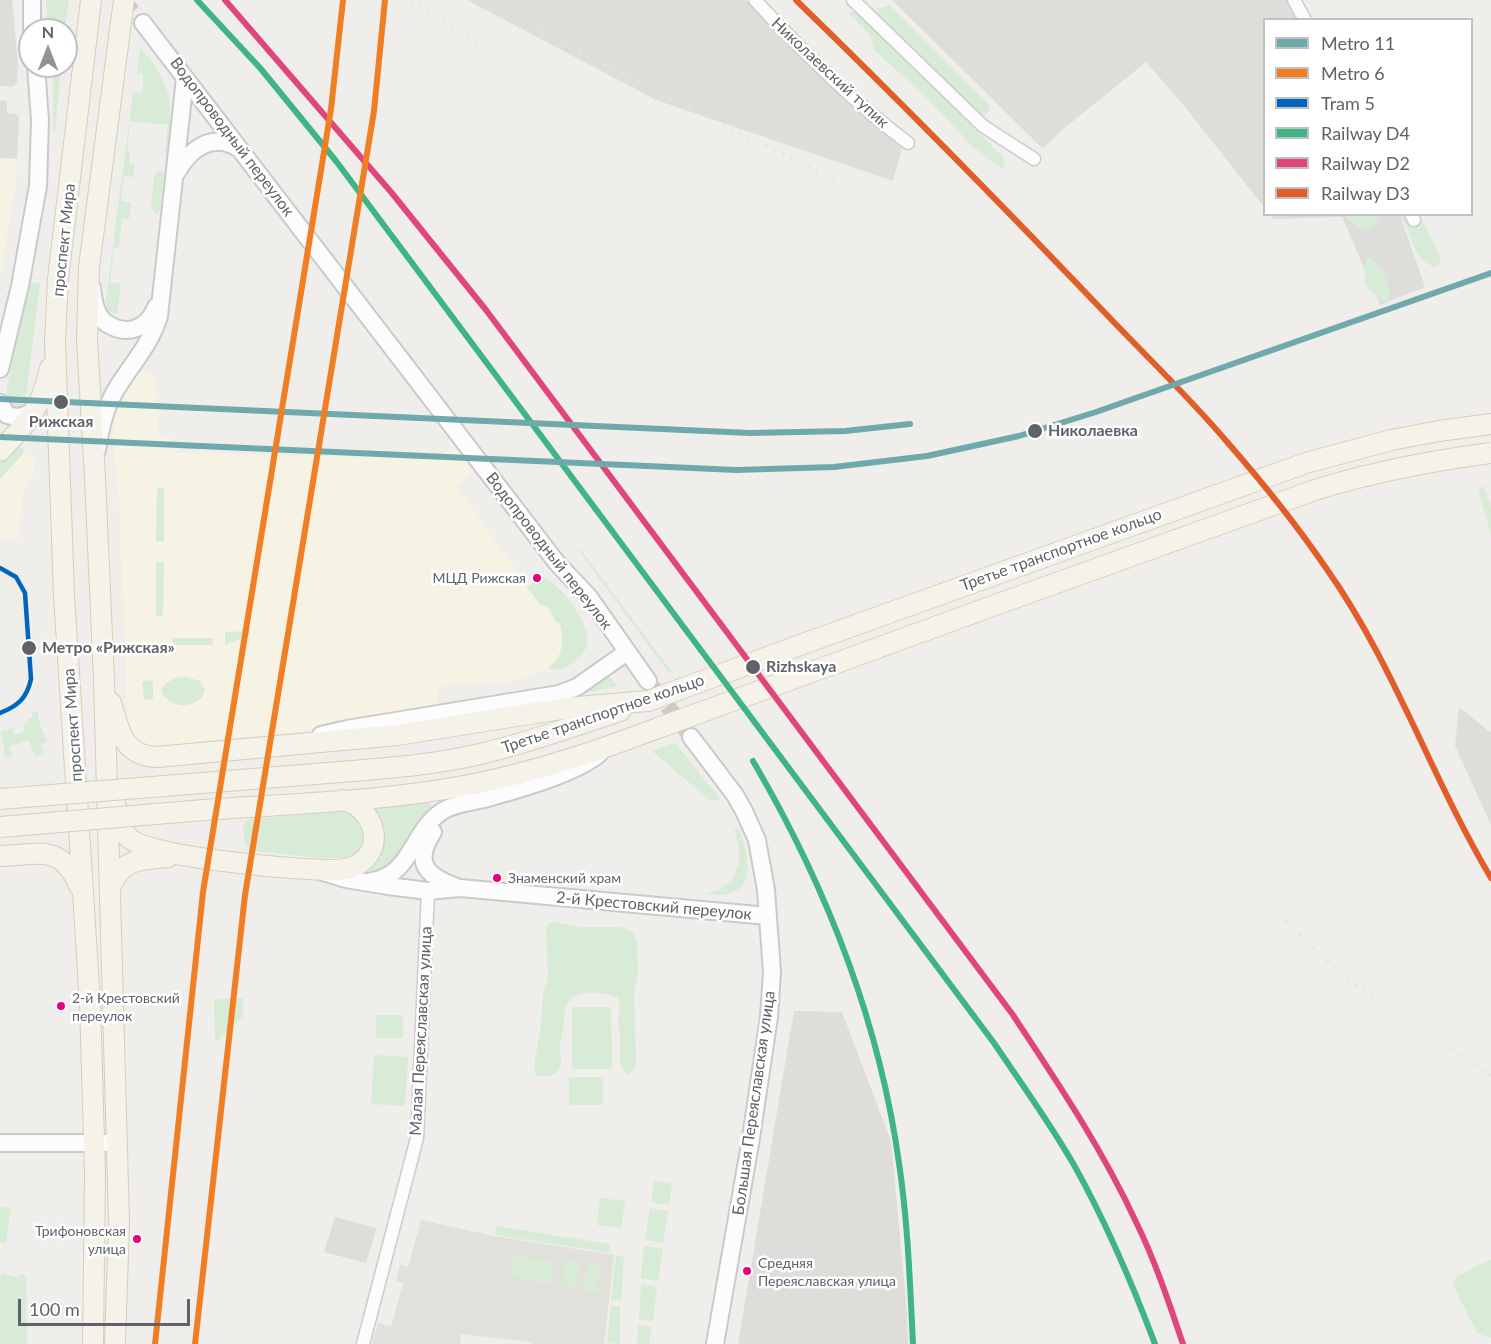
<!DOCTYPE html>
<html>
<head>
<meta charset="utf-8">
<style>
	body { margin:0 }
	#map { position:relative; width:1491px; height:1344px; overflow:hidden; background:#efeeea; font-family:Lato,sans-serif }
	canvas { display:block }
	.legend { position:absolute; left:1263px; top:18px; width:210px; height:198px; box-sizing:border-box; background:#fff; border:2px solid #bfc1c3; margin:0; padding:8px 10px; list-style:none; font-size:18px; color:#5f6368 }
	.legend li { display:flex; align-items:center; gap:12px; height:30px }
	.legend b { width:30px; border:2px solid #bfc1c3 }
	.north { position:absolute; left:18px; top:18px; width:60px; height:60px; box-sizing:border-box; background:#fff; border:2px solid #bfc1c3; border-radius:50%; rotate:0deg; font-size:16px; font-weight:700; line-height:24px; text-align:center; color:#5f6368 }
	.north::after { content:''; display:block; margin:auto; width:21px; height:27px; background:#919496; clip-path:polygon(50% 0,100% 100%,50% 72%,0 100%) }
	.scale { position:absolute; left:18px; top:1299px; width:172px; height:27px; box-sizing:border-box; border:3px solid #5f6368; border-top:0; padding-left:8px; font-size:18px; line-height:21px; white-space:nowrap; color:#5f6368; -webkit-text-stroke:4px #fff; paint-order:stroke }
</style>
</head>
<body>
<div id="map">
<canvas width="1491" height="1344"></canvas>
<ul class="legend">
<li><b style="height:8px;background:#70a9ac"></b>Metro 11</li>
<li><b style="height:8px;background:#f07e23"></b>Metro 6</li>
<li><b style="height:8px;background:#0065bd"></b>Tram 5</li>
<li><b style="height:8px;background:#3fb485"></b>Railway D4</li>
<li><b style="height:8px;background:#df477c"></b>Railway D2</li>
<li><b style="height:8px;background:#e15d29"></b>Railway D3</li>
</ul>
<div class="north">N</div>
<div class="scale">100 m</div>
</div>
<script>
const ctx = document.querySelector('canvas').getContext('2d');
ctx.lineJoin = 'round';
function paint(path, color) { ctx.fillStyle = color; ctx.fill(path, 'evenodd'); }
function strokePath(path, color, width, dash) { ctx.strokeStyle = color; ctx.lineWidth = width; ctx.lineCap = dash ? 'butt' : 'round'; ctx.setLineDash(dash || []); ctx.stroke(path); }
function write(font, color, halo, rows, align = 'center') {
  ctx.font = font + ' Lato,sans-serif'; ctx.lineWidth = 5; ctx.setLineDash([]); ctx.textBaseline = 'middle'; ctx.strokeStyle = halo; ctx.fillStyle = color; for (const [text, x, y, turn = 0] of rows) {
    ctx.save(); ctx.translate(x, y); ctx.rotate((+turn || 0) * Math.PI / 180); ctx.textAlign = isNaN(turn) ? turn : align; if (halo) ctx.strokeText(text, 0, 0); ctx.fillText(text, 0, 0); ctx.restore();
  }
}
paint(new Path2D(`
	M0,158L17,159L16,185L3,257L4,269H1L0,278Z
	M141,371L151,373L157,382L158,436L170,437L177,453L432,459L454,446L473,473L456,486L541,605L547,606L556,622H560L563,645L561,654L557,661L545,670L513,681L438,686L437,706L346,721L300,731L192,742L191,747L153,749L135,742L128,725L119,500L114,458L113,422L115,404L136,372Z
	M20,447L24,453L35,458L34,472L22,493V519H19L20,537L1,538L0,552V462Z`), '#f7f3e4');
paint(new Path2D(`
	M0,0H12L18,65L17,83L13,87L0,86Z
	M467,0H746L902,149L893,181L656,100Z
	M892,0H1287L1297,19L1264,20V207L1181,102L1146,62L1061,131L1043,149Z
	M0,100L7,101V113L16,114L19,117L17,159L0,158Z
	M1270,215H1400L1425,287L1380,305L1342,217L1273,219Z
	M1459,707L1491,733V825L1455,746Z
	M794,1011L842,1012L891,1141L907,1312L908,1344H738Z
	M335,1217L377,1228L366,1263L324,1252Z`), '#dfddda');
paint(new Path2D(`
	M421,1220L494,1236L614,1255L604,1344H532L531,1342L461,1334L460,1344H372L378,1323L391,1327L403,1283L396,1281L400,1265L408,1267Z`), '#e2e0da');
paint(new Path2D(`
	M46,0H69L65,30H48Z
	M890,5L988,103L990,109L987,114L981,116L876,15L877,9Z
	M854,11L1000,154L1004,159L1005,164L1002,169L973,147L925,96L875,51L869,34L848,13Z
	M140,47C159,67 172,92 170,120L173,121L168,153H165L168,125L130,121L127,151L130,152L129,164L135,165L133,177L124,176L121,201L131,203L129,219H122L119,248H114L110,282L121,284L117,314L108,313L106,300L133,92L141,93L143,86V74L137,73Z
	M53,66H61L55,133L53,132Z
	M162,170L164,174L160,211L157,214L151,208L154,177L157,172Z
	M1345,215H1379L1374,226L1363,232L1348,220Z
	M1399,215H1419L1439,252L1440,263L1435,267C1408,257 1415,234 1399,215Z
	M1370,257C1384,270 1392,283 1388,302C1364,291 1364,287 1365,261Z
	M29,282L40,284L26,397L21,409H11L5,397Z
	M17,446L22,448L24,453L0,479V462L13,448Z
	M1483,486L1491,506V534L1478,489Z
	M157,488H164V541H156Z
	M581,550L672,672L669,673L579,551Z
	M156,562H164L163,616H156Z
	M543,576C560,585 590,622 587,643C586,652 580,657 574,662C566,668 558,671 548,668C564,656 564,641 560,623L556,622L547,606H541L527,587Z
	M250,631V635L225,645V632Z
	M172,638H213V645H172Z
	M607,673L617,686L581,694Z
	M186,677L200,681L205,690C200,710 169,710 161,691C165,680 176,677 186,677Z
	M150,680L153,682V699L144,700L142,682Z
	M32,712H38V719L47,742L41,744L44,755L34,756L29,740L10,746L12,756L5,757L1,731L13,728L14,735L25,731L23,723H28L27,718H32Z
	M675,743L720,799L711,801L652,751Z
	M422,803L431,804L432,809L393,868L372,872L371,868L378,856L379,820L374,806Z
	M343,808L362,823L365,838L363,845L357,853L350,858H320L253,851L245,845L243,826L248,819L335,812Z
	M739,828C746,848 759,887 728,894C721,896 712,894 704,894C739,888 745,860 734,830Z
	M555,922L579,927H622L633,932L637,943L638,974L634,991L636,1060L633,1071L628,1074C615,1063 621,1054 620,1039C620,1033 618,1026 618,1020C619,1010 622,1006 617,997C604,992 572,987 566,1006C564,1011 565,1019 564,1025C563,1032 560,1040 560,1048C560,1055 563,1065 558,1071C552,1077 543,1077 536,1076L534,1066L541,1025L543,995L548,977L546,929L549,923Z
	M243,998V1016L215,1043L214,999Z
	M572,1007H611L612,1069H572Z
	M376,1015H403V1038H376Z
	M374,1055L408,1057L405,1106L371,1104Z
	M569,1077H603V1105H569Z
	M654,1181L672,1184L669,1205L651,1202Z
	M600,1198L625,1201L621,1228L597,1225Z
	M0,1207L11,1208L6,1243L0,1242Z
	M650,1208L668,1211L663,1243L645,1240Z
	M497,1226L609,1244L612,1253L495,1235Z
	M644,1246L663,1249L658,1281L641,1278Z
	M514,1255L554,1262L551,1284L510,1277Z
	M616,1256L624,1257L621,1301L611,1299Z
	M1491,1259V1337L1490,1338L1477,1333L1453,1285L1456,1277Z
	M565,1260L579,1262L574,1288L560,1286Z
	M587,1263L601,1265L597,1292L583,1290Z
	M24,1273L26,1279L27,1344H0V1277L4,1274L16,1277Z
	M641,1284L657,1287L653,1321L639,1319Z
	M611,1305L620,1306V1344L607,1343Z
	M638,1325L652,1327L649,1344H637Z`), '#d8ebd6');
strokePath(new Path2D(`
	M122,0L143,23
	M653,687L691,737`), '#cbcbca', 16, [16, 8]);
const street = new Path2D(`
	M755,0C802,51 852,101 908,143
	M853,0L983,126L1034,159
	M1294,0L1305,20
	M1411,214L1414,220
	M363,1344L417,1138L428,891`);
const secondary = new Path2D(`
	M32,0V30
	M143,23L557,563L589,597L648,681
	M177,172C190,149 212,132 238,148
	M92,288C93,299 96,316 106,323C127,337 147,329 156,307
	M0,369L20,286L38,186L40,120L36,66
	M0,403L7,415C19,419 28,416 36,407
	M97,450C100,430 106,405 117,388C131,365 152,342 159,316L185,78
	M321,735L347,729L559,694L577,687L627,652
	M691,737L735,795L744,811L757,840L766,890L772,972L769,1017L750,1144L715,1344
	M433,832C413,863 426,876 457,887
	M323,872L346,879L388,886L428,891L460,888L768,916
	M372,881C411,875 412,832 441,812C453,804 470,802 485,799C518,789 573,775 599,754
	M0,1143H117`);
const primary = new Path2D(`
	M91,0L58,279L55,341L64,595L90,1003L95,1173L93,1344
	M0,451C27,423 42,408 50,368
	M814,640L1306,463L1391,440L1439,431L1491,424
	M111,703C119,730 123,756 157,757L397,735L567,708L648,701
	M340,772C387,768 434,765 480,754C528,743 574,726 620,711
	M114,801C118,812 120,827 127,836C143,858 296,869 328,870C337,870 347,870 355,866C388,850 374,806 342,800
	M204,810C285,804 367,802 446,789C518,778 590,754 658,728
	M0,856C40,855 61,843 80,887
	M110,888C122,858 140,860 168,857
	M115,1344L119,1222L104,680L95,478L87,340L89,267L120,30`);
strokePath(street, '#cbcccc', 15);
strokePath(secondary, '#cacacb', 20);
strokePath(primary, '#d7ceb8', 22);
strokePath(street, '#fdfcfc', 12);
strokePath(secondary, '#fdfcfc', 16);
strokePath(primary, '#f4f2e9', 20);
strokePath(new Path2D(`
	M412,0L490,53
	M520,20L660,93L843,184
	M1279,914C1300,933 1318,954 1339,972C1386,1011 1440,1042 1491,1076`), '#e4e4e4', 4, [1.5, 8]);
const primaryBridge = new Path2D(`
	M120,30L124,0
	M648,701L814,640
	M658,728L998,604L1315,490C1373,472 1431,461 1491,453
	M0,799L340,772
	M0,827L204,810`);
strokePath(primaryBridge, '#d7ceb8', 22, []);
strokePath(primaryBridge, '#f4f2e9', 20);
strokePath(new Path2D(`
	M197,0L261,69L336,161L994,1043C1021,1083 1050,1123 1074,1165C1106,1222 1132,1283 1155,1344
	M753,761C826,886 879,1019 899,1163C908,1223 910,1284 913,1344`), '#3fb485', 6);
strokePath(new Path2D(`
	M225,0L391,192L486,310L1013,1015C1058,1083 1103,1150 1137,1224C1156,1263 1169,1303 1183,1344`), '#df477c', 6);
strokePath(new Path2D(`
	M796,0C902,103 1005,208 1107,315C1147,357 1190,398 1228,443C1263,483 1296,524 1326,568C1394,664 1431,777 1491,878`), '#e15d29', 6);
strokePath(new Path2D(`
	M0,568L16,577L25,593L31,679C27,698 18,706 0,713`), '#0065bd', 4.5);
strokePath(new Path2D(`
	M0,399L750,433L845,431L910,424
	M0,437L736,470L834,467L927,456L1019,436L1096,412L1491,273`), '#70a9ac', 6);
strokePath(new Path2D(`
	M155,1344L203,892L331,109L343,0
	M195,1344L245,895L374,111L385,0`), '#f07e23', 6);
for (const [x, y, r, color] of [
	[61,402,8,"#5f6368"],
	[1035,431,8,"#5f6368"],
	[537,578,5,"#e5007d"],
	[29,648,8,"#5f6368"],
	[753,667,8,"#5f6368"],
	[497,878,5,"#e5007d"],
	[61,1006,5,"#e5007d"],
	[137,1239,5,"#e5007d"],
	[747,1271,5,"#e5007d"]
]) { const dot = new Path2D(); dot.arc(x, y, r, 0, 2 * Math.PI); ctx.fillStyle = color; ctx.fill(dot); strokePath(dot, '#fff', 2); }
write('14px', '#5f6368', '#fff', [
	["МЦД Рижская",526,578,"right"],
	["Знаменский храм",508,878],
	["2-й Крестовский",72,998],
	["переулок",72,1016],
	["Трифоновская",126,1231,"right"],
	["улица",126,1249,"right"],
	["Средняя",758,1263],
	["Переяславская улица",758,1281]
], 'left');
write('16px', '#5f6368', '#fff', [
	["Николаевский тупик",830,73,43],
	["Водопроводный переулок",232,137,53],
	["проспект Мира",64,240,-84],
	["Третье транспортное кольцо",1061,550,-20],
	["Водопроводный переулок",549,551,52],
	["Третье транспортное кольцо",603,714,-19],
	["проспект Мира",73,725,-94],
	["2-й Крестовский переулок",654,906,5],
	["Малая Переяславская улица",421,1031,-87],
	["Большая Переяславская улица",754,1103,-82]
]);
write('bold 16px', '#5f6368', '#fff', [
	["Рижская",61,422,"center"],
	["Николаевка",1048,431],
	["Метро «Рижская»",42,648],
	["Rizhskaya",766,667]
], 'left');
</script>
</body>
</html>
